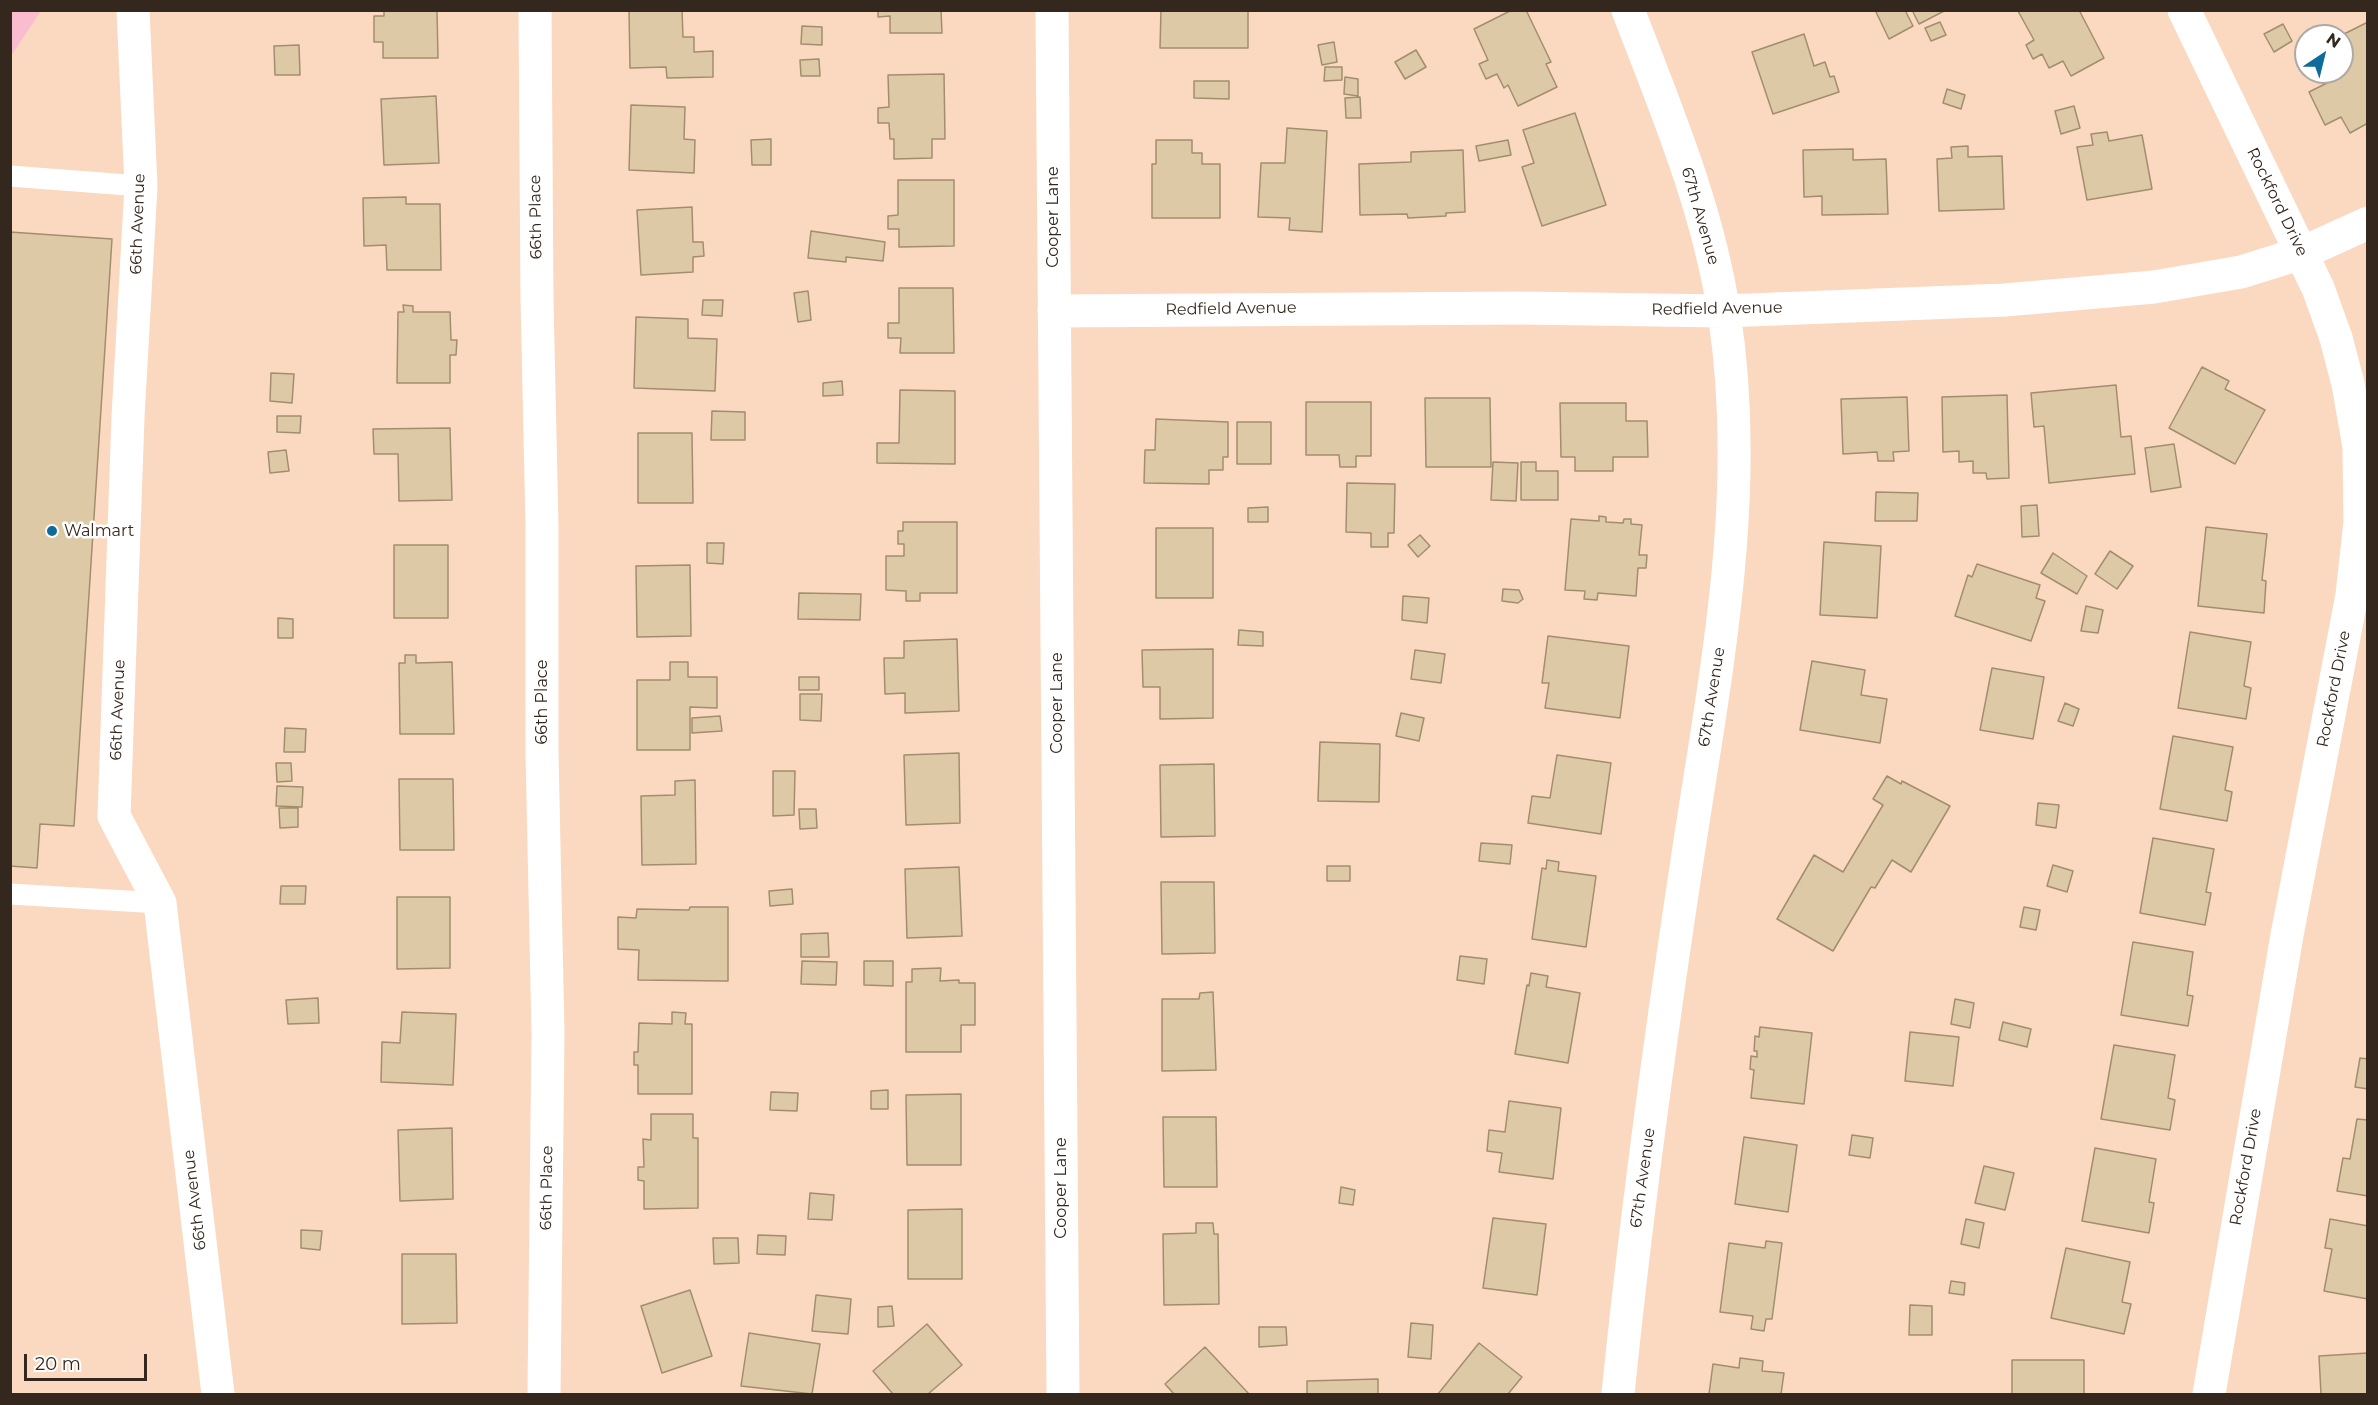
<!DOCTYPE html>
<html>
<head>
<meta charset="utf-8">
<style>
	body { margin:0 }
	#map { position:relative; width:2378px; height:1405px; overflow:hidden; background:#fbd9c0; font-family:Montserrat,sans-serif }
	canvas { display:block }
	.frame { position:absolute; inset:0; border:12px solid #34271e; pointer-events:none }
	.north { position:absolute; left:2294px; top:24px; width:60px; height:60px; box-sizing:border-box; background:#fff; border:2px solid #aea9a5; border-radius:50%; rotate:35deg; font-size:16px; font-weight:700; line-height:24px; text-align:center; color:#34271e }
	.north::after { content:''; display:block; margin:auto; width:21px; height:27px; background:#0f6b9a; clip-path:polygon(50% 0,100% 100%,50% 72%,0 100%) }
	.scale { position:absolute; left:24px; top:1354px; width:123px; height:27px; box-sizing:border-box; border:3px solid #34271e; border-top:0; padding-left:8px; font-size:18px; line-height:21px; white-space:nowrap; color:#34271e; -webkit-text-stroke:4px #fff; paint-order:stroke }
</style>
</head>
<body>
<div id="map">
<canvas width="2378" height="1405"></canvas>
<div class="frame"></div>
<div class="north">N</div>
<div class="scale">20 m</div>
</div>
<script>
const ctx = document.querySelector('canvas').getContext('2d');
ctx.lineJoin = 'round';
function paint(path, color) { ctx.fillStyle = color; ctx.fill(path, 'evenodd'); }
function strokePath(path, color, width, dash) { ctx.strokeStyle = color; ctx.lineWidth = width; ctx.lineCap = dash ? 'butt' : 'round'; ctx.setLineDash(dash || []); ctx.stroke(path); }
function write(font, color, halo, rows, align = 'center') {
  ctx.font = font + ' Montserrat,sans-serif'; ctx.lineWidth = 5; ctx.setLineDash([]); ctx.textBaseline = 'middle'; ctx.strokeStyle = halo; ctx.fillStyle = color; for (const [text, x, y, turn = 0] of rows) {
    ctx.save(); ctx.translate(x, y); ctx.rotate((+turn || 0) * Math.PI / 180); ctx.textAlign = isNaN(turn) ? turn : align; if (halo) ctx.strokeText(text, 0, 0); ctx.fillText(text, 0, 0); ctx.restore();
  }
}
paint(new Path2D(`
	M11,10L41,11L11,56L10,11Z`), '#fabdcf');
const building = new Path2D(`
	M384,10H437L438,58H383V42H374V16H384Z
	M629,10H682L683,37H694V52L713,51V77L667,78L666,67L630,68Z
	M878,10H941L942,33H890V16L878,17Z
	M1161,10H1248V48H1160Z
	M1512,10H1526L1551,62L1546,64L1557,87L1518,106L1508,85L1504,88L1497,74L1486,79L1479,64L1488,60L1474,29Z
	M1878,10H1905L1913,26L1889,39L1876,12Z
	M1912,10H1946L1919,24Z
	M2079,10L2104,58L2071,76L2063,61L2049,68L2042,54L2033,59L2026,45L2034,40L2018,11Z
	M1940,22L1946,35L1931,41L1925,28Z
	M2368,22V123L2350,133L2341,117L2325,125L2309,92L2339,77L2336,72H2342V36H2340Z
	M2283,24L2292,41L2274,52L2264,34Z
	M802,26L822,27V45L801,44Z
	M1804,34L1814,66L1825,62L1830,77L1834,76L1839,92L1773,114L1752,52Z
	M1334,42L1337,62L1322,65L1318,45Z
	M299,45L300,75H275L274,46Z
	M1416,50L1426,67L1405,79L1395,62Z
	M819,59L820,76H801L800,60Z
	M1325,67H1342V80L1324,81Z
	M944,74L945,139H932V158L894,159V139H890L889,123H878V108L889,107L888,75Z
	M1345,77L1358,79V96L1344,94Z
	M1194,81H1229V99L1194,98Z
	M1947,89L1965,95L1961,109L1943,103Z
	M436,96L439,163L384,165L381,99Z
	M1360,97L1361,118H1346L1345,98Z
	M631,105L685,107L684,139L695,140L694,173L629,170Z
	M2074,106L2080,128L2061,134L2055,111Z
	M1575,113L1606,205L1542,226L1522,167L1534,163L1523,130Z
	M1287,128L1327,131L1322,232L1289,230L1290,218L1258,217L1261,163H1285Z
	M2107,132L2109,141L2142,135L2152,189L2087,200L2077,147L2093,145L2091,134Z
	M771,139V165H752L751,140Z
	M1156,140H1192V153H1202V164H1220V218H1152V164H1156Z
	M1508,140L1511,155L1479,161L1476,146Z
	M1968,146V157L2002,156L2004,209L1939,211L1937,159L1952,158L1951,147Z
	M1853,149V160L1886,159L1888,214L1822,215V196L1804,197L1803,150Z
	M1463,150L1465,212L1446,213V216L1408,218L1407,214L1360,215L1359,164L1411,162V152Z
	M898,180H954V246L899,247V229H888V216L898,215Z
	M406,197V204H440L441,270H387L386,245L364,246L363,198Z
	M692,207L693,242H703L704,256L693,257V272L641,275L637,210Z
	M811,231L885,242L883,261L846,257V262L808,258Z
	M10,232L112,239L74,826L40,824L37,868L10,866Z
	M899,288H953L954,353H900L901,338H888V323H899Z
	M808,291L811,320L798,322L794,293Z
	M703,300H723L722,316L702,315Z
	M403,305L413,306V312H450L451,340H457L456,355H450V383H397L398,312H404Z
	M636,317L688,319V338L717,339L715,391L634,388Z
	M2202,367L2229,381L2225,389L2265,410L2235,464L2169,428Z
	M271,373L294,374L292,403L270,401Z
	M842,381L843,395L823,396V383Z
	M2116,385L2121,437L2131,436L2135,474L2049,483L2044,426L2034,427L2031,393Z
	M900,390L955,391V464L877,463V443H899Z
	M2007,395L2009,478L1987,479L1986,473H1973V461L1959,462V451L1943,452L1942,397Z
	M1907,397L1909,451L1893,452L1894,461H1878L1877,452L1843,454L1841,399Z
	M1425,398H1490L1491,467H1426Z
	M1306,402H1371V456H1356V467H1340L1339,455H1306Z
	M1560,403H1626V421H1647L1648,457H1613V471H1575V457H1561Z
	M712,411L745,412V440H711Z
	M277,416H301L300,433L277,432Z
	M1156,419L1228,422V457H1223V470H1209V484L1144,483L1145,450H1155Z
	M1237,422H1271V464H1237Z
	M450,428L452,500L399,501L398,454H374L373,429Z
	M638,433H692L693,503H638Z
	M2174,444L2181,487L2151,492L2145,448Z
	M286,450L289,471L270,473L268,452Z
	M1493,462L1518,463L1516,501L1491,500Z
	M1521,462H1536V471H1558V500H1521Z
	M1347,483L1395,484L1394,533H1388V547H1371V533L1346,532Z
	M1876,492L1918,493L1917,521H1875Z
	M2037,505L2039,536L2022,537L2021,506Z
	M1268,507V522H1248V508Z
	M1599,516L1606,517V522L1623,523L1624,519H1631V524L1642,525L1639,555H1647L1646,568H1638L1636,596L1598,593L1597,600L1584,599L1585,591L1565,590L1571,519L1599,521Z
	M903,522H957V593H920V601H906V591L886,590V556H904V544H898V531H903Z
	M2206,527L2267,534L2262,580L2266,581L2264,613L2198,606Z
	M1156,528H1213V598H1156Z
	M1420,535L1430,546L1418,557L1408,545Z
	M1824,542L1881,546L1877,618L1820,615Z
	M707,543H724L723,564L707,563Z
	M394,545H448V618H394Z
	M2110,551L2133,566L2117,589L2095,574Z
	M2053,553L2087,576L2077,594L2041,573Z
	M1977,564L2040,585L2036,598L2045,601L2031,641L1955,616L1968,575L1972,577Z
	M690,565L691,636L637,637L636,566Z
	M1503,589L1519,590L1523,599L1518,603L1502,601Z
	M799,593L861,594L860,620L798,619Z
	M1403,596L1429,598L1427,623L1402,620Z
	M2086,606L2103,610L2098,633L2081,631Z
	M278,618L293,619V638H278Z
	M1239,630L1263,632V646L1238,645Z
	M2190,632L2251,642L2244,686L2251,688L2246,719L2178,708Z
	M1548,636L1629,646L1620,718L1545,708L1549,683H1542Z
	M957,639L959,711L905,713V693L885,694L884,658H904V641Z
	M1213,649V718L1160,719V687H1143L1142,650Z
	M1415,650L1445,654L1441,683L1411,679Z
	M405,655H416V663L452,662L454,734H400L399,663H405Z
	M1812,661L1865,670L1861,695L1887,699L1880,743L1800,730Z
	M670,662H688V677H717V708L690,707V750H637V680H670Z
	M1992,668L2044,677L2033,739L1980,730Z
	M799,677H819V690H799Z
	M800,694H822L821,721L800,720Z
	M2065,703L2079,709L2073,726L2058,721Z
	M1401,713L1424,718L1419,741L1396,736Z
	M720,716L722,731L692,733V718Z
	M285,728L306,729L305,752H284Z
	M2173,736L2233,747L2225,790L2232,792L2227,821L2160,809Z
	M1320,742L1380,744L1379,802L1318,801Z
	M959,753L960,823L906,825L904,755Z
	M1557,755L1611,763L1601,834L1528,823L1532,796L1550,798Z
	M276,763H291L292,781L277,782Z
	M1214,764L1215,836L1161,837L1160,765Z
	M773,771H795L794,815L773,816Z
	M1887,776L1901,784L1902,781L1950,806L1911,872L1892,860L1875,888L1871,887L1833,951L1777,919L1814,855L1843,872L1883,805L1873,799Z
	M399,779H453L454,850H400Z
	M695,780L696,864L642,865L641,796L675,795V781Z
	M277,786L303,787L302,807L276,806Z
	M2038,803L2059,805L2056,828L2036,825Z
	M279,808H298V827L280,828Z
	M799,809H816L817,828L800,829Z
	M2153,838L2214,849L2206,892L2211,893L2205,925L2140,913Z
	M1481,843L1512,845L1510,864L1479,861Z
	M1547,860L1559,862L1558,871L1596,876L1586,947L1532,939L1542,868L1546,869Z
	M2053,865L2073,871L2067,892L2047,886Z
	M1327,866H1350V881H1327Z
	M959,867L962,936L907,938L905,869Z
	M1161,882H1214L1215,953L1162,954Z
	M281,886H306L305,904H280Z
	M792,889L793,904L770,906L769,891Z
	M397,897H450V968L397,969Z
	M690,907H728V981L638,980L639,950L618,949V917L636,918L637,909L689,910Z
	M2024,907L2040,910L2036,930L2020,927Z
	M828,933L829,957H801V934Z
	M2133,942L2193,952L2187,995L2193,996L2188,1026L2121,1015Z
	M1460,956L1487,959L1484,984L1457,980Z
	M802,961L837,962L836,985L801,984Z
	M864,961H893V986L864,985Z
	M941,968L940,981L959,980V983H975V1025H961V1052H906V982H912V969Z
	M1531,973L1548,976L1546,987L1580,993L1568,1063L1515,1054L1527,985L1529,986Z
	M1213,992L1216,1070L1162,1071V999H1199L1200,993Z
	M318,998L319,1023L288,1024L286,1000Z
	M1955,999L1974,1003L1970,1028L1951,1024Z
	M402,1012L456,1014L453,1085L381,1082L382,1042L400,1043Z
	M672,1012L686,1013L685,1024H692V1094H638V1065H634V1052H638L639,1023L672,1024Z
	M2003,1022L2031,1029L2027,1047L1999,1040Z
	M1760,1027L1812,1033L1804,1104L1751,1098L1754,1070L1750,1069L1751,1056L1757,1057V1051H1754L1755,1036L1759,1037Z
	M1910,1032L1959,1037L1953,1086L1905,1081Z
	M2114,1045L2175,1055L2168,1098L2175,1100L2170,1130L2101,1119Z
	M2360,1058L2368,1059V1089L2355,1087Z
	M888,1090V1109H871V1091Z
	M771,1092L798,1093L797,1111L770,1110Z
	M961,1094V1165H907L906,1095Z
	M1509,1101L1561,1108L1553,1179L1499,1172L1502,1153L1487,1151L1489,1130L1505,1132Z
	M651,1114H693V1138H698V1208L644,1209V1181L638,1180V1167H644L643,1139L651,1140Z
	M1163,1117H1216L1217,1187H1164Z
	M2357,1119L2368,1120V1196L2337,1191L2343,1158L2350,1159Z
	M452,1128L453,1199L400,1201L398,1130Z
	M1852,1135L1873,1138L1870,1158L1849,1155Z
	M1744,1137L1797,1145L1788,1212L1735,1204Z
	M2095,1148L2156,1159L2149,1202L2154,1203L2149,1233L2082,1221Z
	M1984,1166L2014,1173L2005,1210L1975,1203Z
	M1341,1187L1355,1190L1353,1205L1339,1203Z
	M810,1193L834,1195L832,1220L808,1219Z
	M962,1209V1279H908V1210Z
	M1493,1218L1546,1224L1537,1295L1483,1288Z
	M1966,1219L1984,1223L1979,1248L1961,1244Z
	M2330,1219L2368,1226V1299L2324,1291L2332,1249L2325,1248Z
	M1196,1223H1213L1214,1234H1218L1219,1304L1164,1305L1163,1234L1196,1233Z
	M301,1230L322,1231L320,1250L301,1248Z
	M758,1235L786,1236L785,1255L757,1254Z
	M713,1238H738L739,1263L714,1264Z
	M1766,1241L1782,1243L1772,1319H1766L1764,1331L1751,1329L1753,1316L1720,1312L1729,1243L1765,1248Z
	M2066,1248L2130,1262L2122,1302L2131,1304L2124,1334L2051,1318Z
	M402,1254H456L457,1323L402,1324Z
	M1951,1281L1965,1283L1964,1295L1949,1293Z
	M690,1290L712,1356L662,1373L641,1306Z
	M816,1295L851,1299L848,1334L812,1331Z
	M1910,1305L1932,1306V1335H1909Z
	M892,1306L894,1326L878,1327V1307Z
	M1411,1323L1433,1325L1431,1359L1408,1357Z
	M927,1324L962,1365L928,1394H893L873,1371Z
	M1259,1327H1286L1287,1345L1259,1347Z
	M749,1333L820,1344L812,1394L741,1386Z
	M1479,1343L1522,1377L1508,1394H1438Z
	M1205,1347L1249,1394H1174L1165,1384Z
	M2368,1353V1394H2321L2319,1356Z
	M1740,1358L1763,1361L1762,1371L1784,1373L1781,1394H1709L1713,1364L1739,1368Z
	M2012,1360H2084V1394H2012Z
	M1378,1379V1394H1307V1381Z`);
paint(building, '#dec9a7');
strokePath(building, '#a28e6e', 1.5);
strokePath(new Path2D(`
	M10,176L141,186
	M10,894L160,903`), '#fff', 21);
strokePath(new Path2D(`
	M133,10L141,186L128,417L114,816L160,903L218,1394
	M535,10L537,298L542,526V753L548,1033L544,1394
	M1052,10L1063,1394
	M2184,10L2318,288L2336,338L2348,384L2359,447L2360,522L2352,595L2287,935L2209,1394
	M1054,311L1522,308L1724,311L2005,300L2154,287L2241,272L2302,253L2368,223
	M1618,1394C1636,1216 1660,1039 1687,861C1714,680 1753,497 1724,313C1708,208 1666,109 1628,10`), '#fff', 33);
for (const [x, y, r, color] of [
	[52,531,6,"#0f6b9a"]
]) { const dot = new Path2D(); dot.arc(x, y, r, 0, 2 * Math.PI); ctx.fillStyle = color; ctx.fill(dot); strokePath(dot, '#fff', 2); }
write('16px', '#34271e', '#fff', [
	["Rockford Drive",2277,202,64],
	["67th Avenue",1700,216,74],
	["66th Place",536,217,-91],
	["Cooper Lane",1053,217,-90],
	["66th Avenue",138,224,-88],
	["Redfield Avenue",1231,309,-1],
	["Redfield Avenue",1717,309,-1],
	["Rockford Drive",2334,689,-79],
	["67th Avenue",1712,697,-81],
	["66th Place",542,702,-90],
	["Cooper Lane",1057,703,-90],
	["66th Avenue",118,710,-88],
	["Rockford Drive",2246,1167,-80],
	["67th Avenue",1643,1178,-82],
	["66th Place",547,1188,-89],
	["Cooper Lane",1061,1188,-90],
	["66th Avenue",195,1200,-97]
]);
write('16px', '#34271e', '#fff', [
	["Walmart",64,531]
], 'left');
</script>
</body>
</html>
